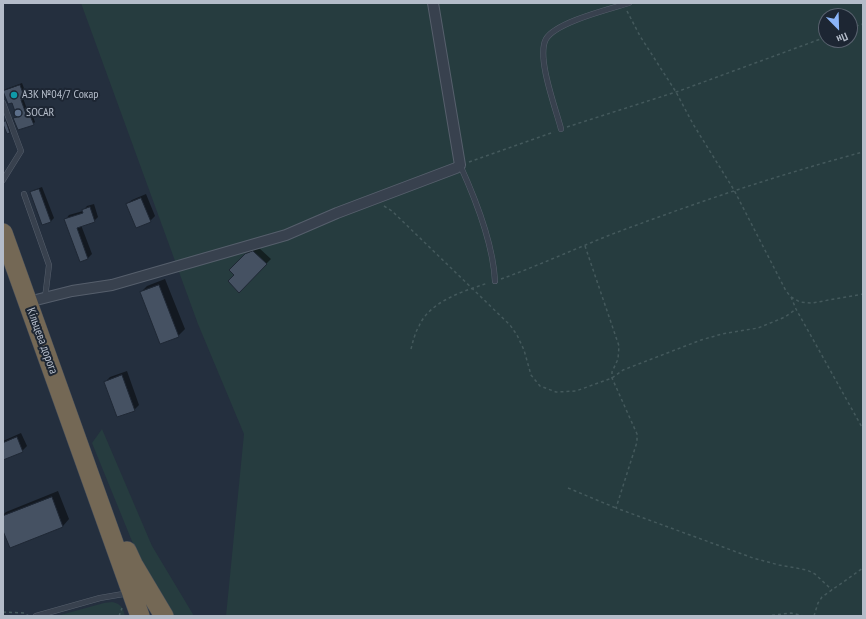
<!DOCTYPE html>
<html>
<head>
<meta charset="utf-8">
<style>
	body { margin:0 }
	#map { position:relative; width:866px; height:619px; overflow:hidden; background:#242f3e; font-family:"PT Sans Narrow",sans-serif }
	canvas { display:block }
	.frame { position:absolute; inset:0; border:4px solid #b4bcc9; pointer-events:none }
	.north { position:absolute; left:818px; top:8px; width:40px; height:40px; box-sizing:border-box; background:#1d2633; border:1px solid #59626f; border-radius:50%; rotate:157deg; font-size:11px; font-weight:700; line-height:16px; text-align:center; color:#b4bcc9 }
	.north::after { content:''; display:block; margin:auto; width:14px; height:18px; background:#8ab4f8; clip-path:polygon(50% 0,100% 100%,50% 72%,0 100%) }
</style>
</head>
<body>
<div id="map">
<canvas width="866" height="619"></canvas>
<div class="frame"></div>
<div class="north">Пн</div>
</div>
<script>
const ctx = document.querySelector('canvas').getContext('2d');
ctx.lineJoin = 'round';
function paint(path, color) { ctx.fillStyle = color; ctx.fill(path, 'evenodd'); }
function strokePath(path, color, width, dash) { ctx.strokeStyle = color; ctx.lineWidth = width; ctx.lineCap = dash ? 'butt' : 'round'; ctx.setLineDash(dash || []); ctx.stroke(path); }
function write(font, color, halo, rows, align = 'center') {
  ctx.font = font + ' "PT Sans Narrow",sans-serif'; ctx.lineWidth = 4; ctx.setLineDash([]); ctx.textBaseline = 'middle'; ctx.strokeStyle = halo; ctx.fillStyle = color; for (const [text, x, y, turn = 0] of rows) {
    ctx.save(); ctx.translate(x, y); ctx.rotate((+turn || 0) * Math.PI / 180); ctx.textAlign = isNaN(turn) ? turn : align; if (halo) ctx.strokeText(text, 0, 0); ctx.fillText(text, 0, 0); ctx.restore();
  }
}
paint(new Path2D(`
	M81,3H863V616H226L244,434L198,324ZM826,16H850V40H826Z
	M102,429L152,546L194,616H171L136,551L92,443Z
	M112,602C121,604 123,607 125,616H57L104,603Z`), '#263c3f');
paint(new Path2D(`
	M22,83L27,96L23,98L28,112L31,111L35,122L33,124L14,119L18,116L13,101L4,91L6,89Z
	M7,121L11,131L9,132L4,123Z
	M42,187L54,218L51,221L31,193L34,190Z
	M146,194L155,216L150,221L127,204L132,200Z
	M94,204L98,217L94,221L81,225L92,254L88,258L66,219L69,215L83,211L87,206Z
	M258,247L271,259L239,291L235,275L230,270L250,250Z
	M165,279L185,329L178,336L141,292L147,286Z
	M127,371L139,405L134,410L105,382L110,377Z
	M21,433L27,446L22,451L3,459V441Z
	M58,491L69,519L63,526L10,547L3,528V515L6,512Z`), '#0007');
const building = new Path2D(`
	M20,85L25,99L21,100L26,114L29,113L34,125L18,130L13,118L17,117L12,103L8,104L3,91Z
	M6,121L10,133L7,134L3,124V122Z
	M39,189L51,222L42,225L30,192Z
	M141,198L151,222L136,228L126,204Z
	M90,207L95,222L77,228L88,259L80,262L64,219L83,213L82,210Z
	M253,251L267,264L239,293L228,281L234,275L229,270L245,254Z
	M159,285L179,337L160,344L140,292Z
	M122,375L135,411L117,417L104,382Z
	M17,437L23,452L3,460V443Z
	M52,497L63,527L10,548L3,531V516Z`);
paint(building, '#455162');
strokePath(building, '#1f2835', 1);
const lane = new Path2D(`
	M3,103L21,151L3,180
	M561,129C556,109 536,57 546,39C556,22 610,9 629,3
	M460,165C476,200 493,243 495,281
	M24,194L49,265L45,298
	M36,616L100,598L129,593`);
const street = new Path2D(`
	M28,302L72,291L112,285L286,235L337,213L456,168L460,165L433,3`);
const highway = new Path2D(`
	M3,233L140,616
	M127,551L133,564L164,616`);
strokePath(lane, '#565f6c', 6);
strokePath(street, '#565f6c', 12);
strokePath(highway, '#434c59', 20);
strokePath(new Path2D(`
	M627,11L640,36L676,92L693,124L734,190L786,291L791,297L796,309L863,429
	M850,28L863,24
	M567,127L679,91L826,37
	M469,162L554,132
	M384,206L392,211L510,325L517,335L524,350L531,375L540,386L556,392L576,391L612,378L623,370L701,340L722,334L758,328L785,317L796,309
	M585,246L619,346L618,359L612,372V378L637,434V442L616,508L753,558L779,565L807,570L815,574L832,590
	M501,279C546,263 589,242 634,226C710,198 785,173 863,152
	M791,297L800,302L812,303L863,294
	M411,349C413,341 415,333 419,326C430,301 464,291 488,283
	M568,488L616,508
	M3,612L24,613L29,616
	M119,616L122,608
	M766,616L791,613L804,616
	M814,616L818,603L822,597L863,568`), '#44595c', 1.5, [3, 3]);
strokePath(lane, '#38414e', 5);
strokePath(street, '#38414e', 10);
strokePath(highway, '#746855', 19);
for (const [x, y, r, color] of [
	[14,95,4,"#0f9aa8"],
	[18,113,4,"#5c6f8a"]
]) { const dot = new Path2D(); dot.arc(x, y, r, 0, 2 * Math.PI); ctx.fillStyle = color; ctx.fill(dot); strokePath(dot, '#1d2633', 1.5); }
write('12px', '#b4bcc9', '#1d2633', [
	["АЗК №04/7 Сокар",22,95],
	["SOCAR",26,113]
], 'left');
write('12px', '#b4bcc9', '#1d2633', [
	["Кільцева дорога",42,341,70]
]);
</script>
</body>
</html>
